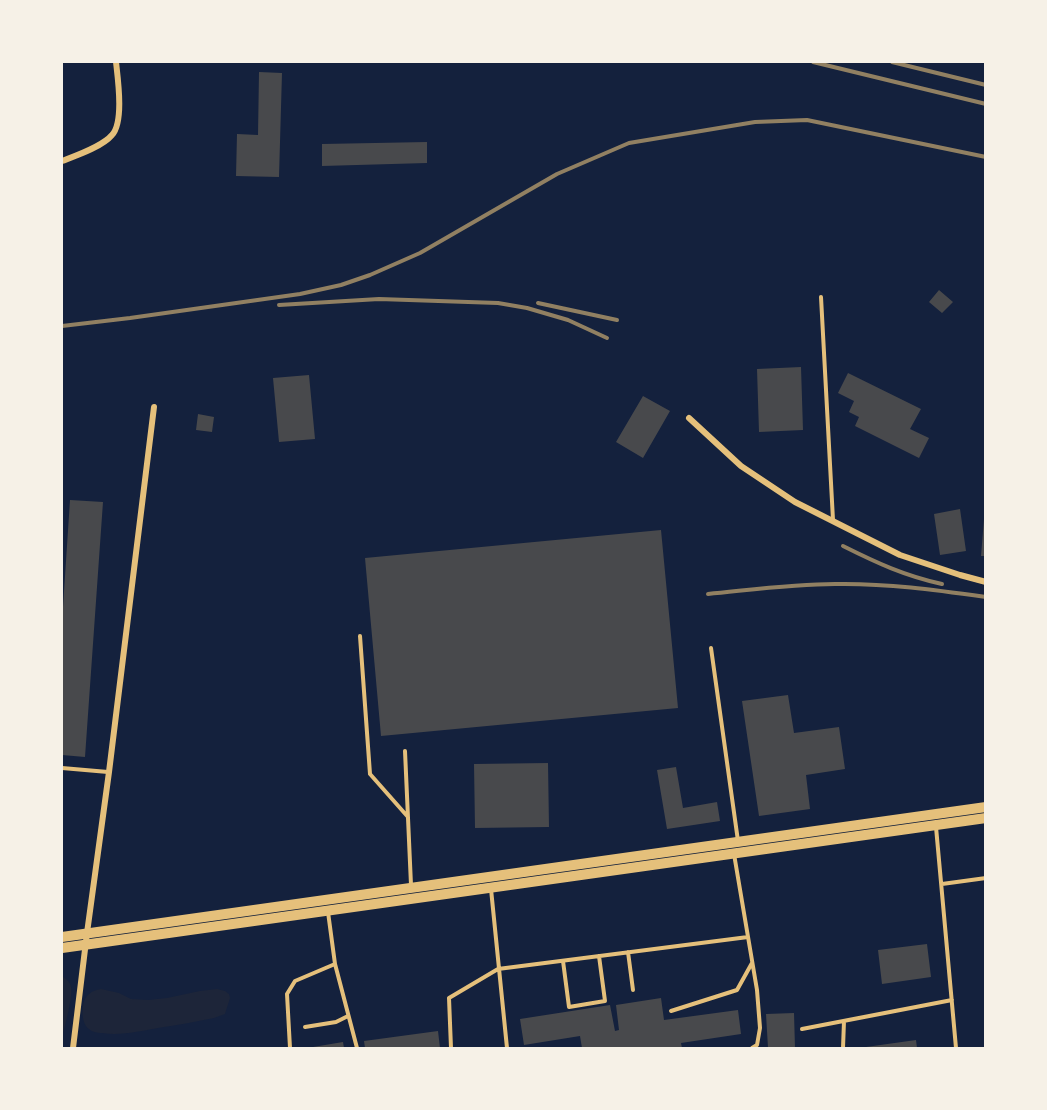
<!DOCTYPE html>
<html>
<head>
<meta charset="utf-8">
<style>
	body { margin:0 }
	#map { position:relative; width:1047px; height:1110px; overflow:hidden; background:#14213d; font-family:"Sofia Sans Condensed",sans-serif }
	canvas { display:block }
	.frame { position:absolute; inset:0; border:63px solid #f6f1e7; pointer-events:none }
</style>
</head>
<body>
<div id="map">
<canvas width="1047" height="1110"></canvas>
<div class="frame"></div>
</div>
<script>
const ctx = document.querySelector('canvas').getContext('2d');
ctx.lineJoin = 'round';
function paint(path, color) { ctx.fillStyle = color; ctx.fill(path, 'evenodd'); }
function strokePath(path, color, width, dash) { ctx.strokeStyle = color; ctx.lineWidth = width; ctx.lineCap = dash ? 'butt' : 'round'; ctx.setLineDash(dash || []); ctx.stroke(path); }
paint(new Path2D(`
	M62,976C66,979 70,981 71,987C73,997 65,1026 62,1037Z
	M101,989L119,993L131,999L148,1000L167,998L200,991L217,989L225,991L229,994L230,998L225,1014L214,1018C195,1022 177,1025 158,1028C140,1031 121,1036 102,1033C98,1033 92,1032 89,1029C80,1023 81,1001 88,995C92,991 96,990 101,989Z`), '#1d2539');
paint(new Path2D(`
	M259,72L282,73L279,177L236,176L237,134L258,135Z
	M427,142V163L322,166V144Z
	M939,290L953,302L942,313L929,302Z
	M801,367L803,430L759,432L757,369Z
	M848,373L921,409L910,429L929,438L919,458L855,426L859,417L849,412L854,401L838,393Z
	M309,375L315,439L279,442L273,378Z
	M643,396L670,411L643,458L616,442Z
	M198,414L214,417L212,432L196,430Z
	M70,500L103,502L85,757L62,755V622Z
	M960,509L966,551L940,555L934,514Z
	M984,519H986V556H981Z
	M661,530L678,708L381,736L365,558Z
	M788,695L794,733L839,727L845,769L806,775L810,809L759,816L742,701Z
	M548,763L549,827L475,828L474,764Z
	M676,767L683,808L717,802L720,821L667,829L657,770Z
	M927,944L931,977L882,984L878,950Z
	M661,998L664,1020L738,1010L741,1034L681,1043L682,1048H582L580,1036L524,1045L520,1019L610,1005L615,1031L619,1030L616,1005Z
	M794,1013L795,1048H768L766,1014Z
	M438,1031L440,1048H365L364,1041Z
	M916,1040L917,1048H866V1047Z
	M343,1042L344,1048H313V1047Z`), '#48494c');
strokePath(new Path2D(`
	M821,297L833,520
	M360,636L370,774L408,817
	M711,648L738,841
	M405,751L411,885
	M62,768L108,772
	M936,827L956,1048
	M734,854L757,990L760,1028L757,1045L752,1048
	M942,884L986,878
	M491,889L507,1048
	M328,912L335,964L357,1048
	M628,952L633,990
	M563,961L569,1007L605,1001L599,956
	M671,1011L737,990L752,963
	M305,1027L336,1022L348,1016
	M802,1029L952,1000
	M290,1048L287,994L295,981L335,964
	M451,1048L449,998L498,969L748,937
	M843,1048L844,1021`), '#e5c07b', 4);
strokePath(new Path2D(`
	M62,161C75,156 102,147 112,135C124,122 118,80 116,62
	M689,418L741,466L795,502L900,555L960,575L986,582
	M73,1048L87,933L109,772L154,407`), '#e5c07b', 6);
strokePath(new Path2D(`
	M62,937L986,807
	M62,948L986,818`), '#e5c07b', 10);
strokePath(new Path2D(`
	M813,62L986,104
	M892,62L986,85
	M538,303L617,320
	M279,305L379,299L498,303L527,308L568,320L607,338
	M62,326L130,318L300,294L341,285L370,275L420,253L557,174L629,143L755,122L807,120L986,157
	M843,546C877,563 905,576 942,584
	M708,594C750,590 793,584 835,584C886,583 936,590 986,597`), '#918062', 4);
</script>
</body>
</html>
